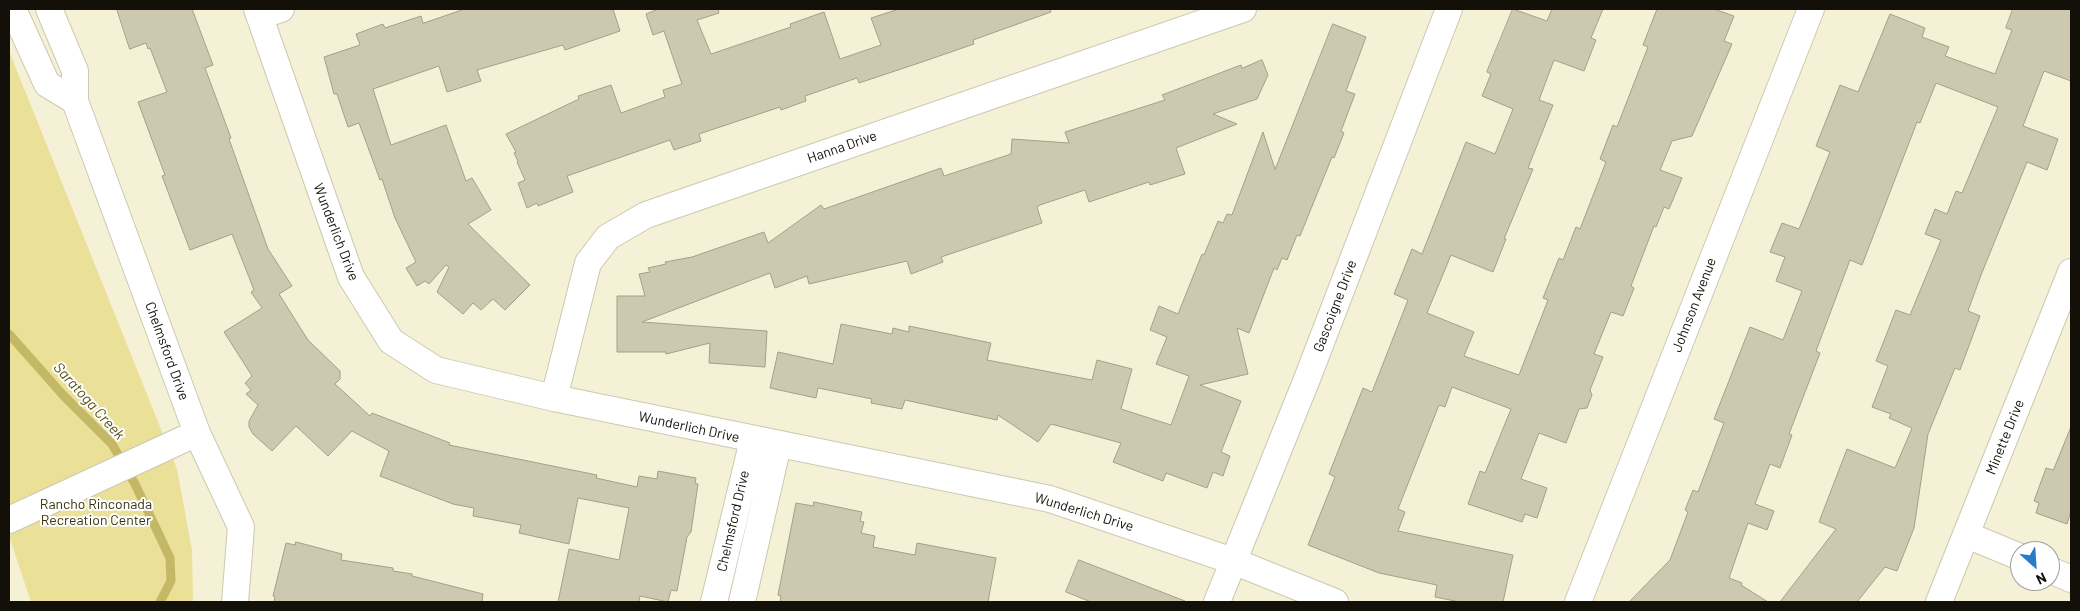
<!DOCTYPE html>
<html>
<head>
<meta charset="utf-8">
<style>
	body { margin:0 }
	#map { position:relative; width:2080px; height:611px; overflow:hidden; background:#f5f1d7; font-family:Barlow,sans-serif }
	canvas { display:block }
	.frame { position:absolute; inset:0; border:10px solid #121008; pointer-events:none }
	.north { position:absolute; left:2010px; top:541px; width:50px; height:50px; box-sizing:border-box; background:#fff; border:1px solid #a09f9c; border-radius:50%; rotate:154deg; font-size:14px; font-weight:700; line-height:20px; text-align:center; color:#121008 }
	.north::after { content:''; display:block; margin:auto; width:18px; height:22px; background:#277cca; clip-path:polygon(50% 0,100% 100%,50% 72%,0 100%) }
</style>
</head>
<body>
<div id="map">
<canvas width="2080" height="611"></canvas>
<div class="frame"></div>
<div class="north">N</div>
</div>
<script>
const ctx = document.querySelector('canvas').getContext('2d');
ctx.lineJoin = 'round';
function paint(path, color) { ctx.fillStyle = color; ctx.fill(path, 'evenodd'); }
function strokePath(path, color, width, dash) { ctx.strokeStyle = color; ctx.lineWidth = width; ctx.lineCap = dash ? 'butt' : 'round'; ctx.setLineDash(dash || []); ctx.stroke(path); }
function write(font, color, halo, rows, align = 'center') {
  ctx.font = font + ' Barlow,sans-serif'; ctx.lineWidth = 4; ctx.setLineDash([]); ctx.textBaseline = 'middle'; ctx.strokeStyle = halo; ctx.fillStyle = color; for (const [text, x, y, turn = 0] of rows) {
    ctx.save(); ctx.translate(x, y); ctx.rotate((+turn || 0) * Math.PI / 180); ctx.textAlign = isNaN(turn) ? turn : align; if (halo) ctx.strokeText(text, 0, 0); ctx.fillText(text, 0, 0); ctx.restore();
  }
}
paint(new Path2D(`
	M9,51L177,469L192,550L193,602H31L9,536Z`), '#ebe098');
strokePath(new Path2D(`
	M9,334L63,395L112,444L135,484L170,558L171,581L160,602`), '#c4b867', 9);
const building = new Path2D(`
	M117,9H192L213,65L205,68L231,138L229,139L268,249L292,286L279,294L308,340L340,371V379L335,384L370,416L372,413L450,443L449,445L597,475L596,478L637,487L639,476L657,479L658,471L696,478L695,483L698,484L691,532L687,537L677,591L671,590L668,602L640,596L639,602H558L569,549L619,560L629,508L578,498L569,544L519,533L521,525L473,516L474,508L453,504L380,476L389,451L352,431L328,456L296,426L272,451L253,434L249,427V421L258,405L246,394L251,390L245,383L252,376L224,332L262,308L251,292L254,290L232,234L190,250L162,176L165,175L138,102L167,92L150,48L148,49L146,43L130,49Z
	M465,9H613L620,31L565,50L563,45L477,70L481,81L447,92L439,66L373,89L391,145L446,125L466,181L472,178L491,210L468,224L530,285L505,310L493,299L481,310L473,303L463,314L437,292L449,267L446,265L429,284L425,281L417,286L406,268L416,262L395,218L382,179L380,180L359,123L348,127L337,94H334L324,57L360,45L356,34L383,24L385,28L421,16L423,23Z
	M656,9H718L719,13L697,20L711,54L791,27L790,24L824,12L840,59L881,45L871,18L899,9H1050L1051,12L973,40L974,44L922,62L859,83L857,78L805,96L806,101L781,110L780,107L699,134L701,141L674,150L670,140L567,176L573,192L538,206L537,203L527,208L518,183L525,180L517,162L518,161L514,153L516,152L506,134L579,99L578,96L611,85L621,113L665,97L663,90L682,84L664,31L653,35L646,14L656,10Z
	M1513,9L1547,21L1552,9H1603L1591,38L1596,40L1584,71L1554,60L1539,100L1553,105L1528,168L1533,169L1504,239H1506L1493,272L1451,255L1427,313L1474,332L1464,356L1519,375L1548,300L1543,298L1559,258L1563,260L1576,227L1580,229L1606,162L1600,159L1613,125L1617,127L1648,47L1643,45L1657,9H1714L1734,16L1724,41L1732,44L1692,136L1672,141L1660,170L1682,178L1669,209L1664,207L1656,227L1654,226L1631,286L1634,288L1623,316L1611,312L1594,354L1603,357L1590,390L1592,395L1587,408L1579,409L1566,443L1539,433L1521,479L1547,488L1537,518L1525,514L1522,522L1468,504L1480,471L1485,473L1511,409L1452,387L1445,407L1439,405L1398,509L1405,512L1398,531L1513,555L1503,602H1460L1435,597L1437,585L1379,573L1308,545L1335,477L1329,474L1363,388L1372,392L1408,300L1394,294L1412,249L1422,254L1466,142L1495,154L1513,109L1482,96L1491,74L1487,72Z
	M2013,9H2071V81L2044,71L2023,126L2058,139L2047,170L2027,162L1981,275L1968,311L1980,316L1960,370L1955,368L1928,434L1914,528L1897,571L1885,567L1857,602H1780L1836,529L1819,522L1847,449L1895,468L1912,428L1889,418L1891,414L1872,407L1888,366L1876,361L1896,310L1910,315L1941,240L1925,234L1935,209L1947,214L1956,191L1962,193L1998,107L1936,83L1920,123L1917,122L1862,265L1850,260L1816,351L1820,353L1789,434L1792,435L1780,468L1770,464L1755,504L1774,511L1767,530L1748,523L1729,578L1742,583L1741,585L1768,602H1629L1670,560L1688,512L1685,510L1693,490L1698,492L1724,423L1714,419L1750,327L1783,340L1802,291L1776,281L1785,257L1770,252L1782,223L1799,229L1808,207L1830,152L1816,146L1840,85L1858,92L1890,14L1925,28L1922,37L1949,47L1945,56L1995,74L2012,30L2006,28Z
	M1333,24L1366,37L1346,91L1355,94L1341,131L1344,133L1334,158L1332,157L1300,236L1297,235L1287,260L1282,258L1277,270L1274,268L1249,333L1237,328L1248,374L1200,385L1241,401L1221,452L1230,456L1223,476L1213,472L1207,488L1166,473L1163,481L1113,462L1121,443L1051,424L1038,442L998,415L997,420L905,400L902,409L871,403L872,399L818,388L816,398L770,388L778,352L833,364L841,324L892,334L893,328L909,332V326L991,343L987,360L1092,380L1097,360L1132,369L1121,409L1171,425L1189,376L1156,364L1167,337L1150,330L1159,306L1178,314L1202,254L1204,255L1218,221L1223,223L1227,214L1232,215L1263,132L1275,169Z
	M1262,60L1268,75L1257,99L1213,114L1237,124L1176,148L1185,174L1150,185L1149,182L1089,202L1085,190L1040,205L1037,207L1042,223L941,257L943,262L911,274L907,261L809,284L807,276L775,288L770,273L642,322L767,331L765,367L709,363L710,343L666,354V352H617V296H645L639,274L650,272L648,268L666,264L665,262L692,257L764,232L768,243L821,205L824,209L941,168L944,176L1011,154L1012,139L1069,143L1065,132L1165,100L1162,95L1241,65L1242,68Z
	M2071,427V511L2067,524L2036,513L2039,503L2034,501L2046,468L2053,470Z
	M814,502L862,512L860,521L864,522L861,533L875,536L873,547L915,555L917,543L996,558L988,602H780L781,596L778,595L796,503L813,506Z
	M296,542L342,554L341,560L393,568V571L412,574V576L483,594L482,602H274L275,597L273,596L286,543L295,545Z
	M1079,560L1185,601L1184,602H1091L1066,592Z`);
paint(building, '#cdc9b0');
strokePath(building, '#a3a087', 1);
const minor = new Path2D(`
	M13,9L47,84L75,101
	M49,9L75,71V101L197,433L241,527L235,602
	M257,9L351,277L391,341L436,370L554,398L1050,499L1233,561L1335,602
	M260,16L281,9
	M554,398L588,263L608,237L646,215L1243,9
	M9,520L197,433
	M1967,535L2020,557
	M2050,570L2071,579
	M714,602L753,440
	M742,602L778,445
	M1217,602L1307,379L1449,9
	M1578,602L1811,9
	M1939,602L2071,272`);
strokePath(minor, '#ccc9b0', 28);
strokePath(minor, '#fff', 26);
write('14px', '#121008', '#fff', [
	["Hanna Drive",842,147,-19],
	["Wunderlich Drive",336,232,69],
	["Johnson Avenue",1694,305,-69],
	["Gascoigne Drive",1335,306,-69],
	["Chelmsford Drive",167,351,70],
	["Wunderlich Drive",689,427,12],
	["Minette Drive",2005,437,-68],
	["Wunderlich Drive",1084,512,17],
	["Chelmsford Drive",733,521,-77]
]);
write('14px', '#37320e', '#fff', [
	["Rancho Rinconada",96,504],
	["Recreation Center",96,520]
]);
write('italic 15px', '#5b5215', '#fff', [
	["Saratoga Creek",89,401,48]
]);
</script>
</body>
</html>
